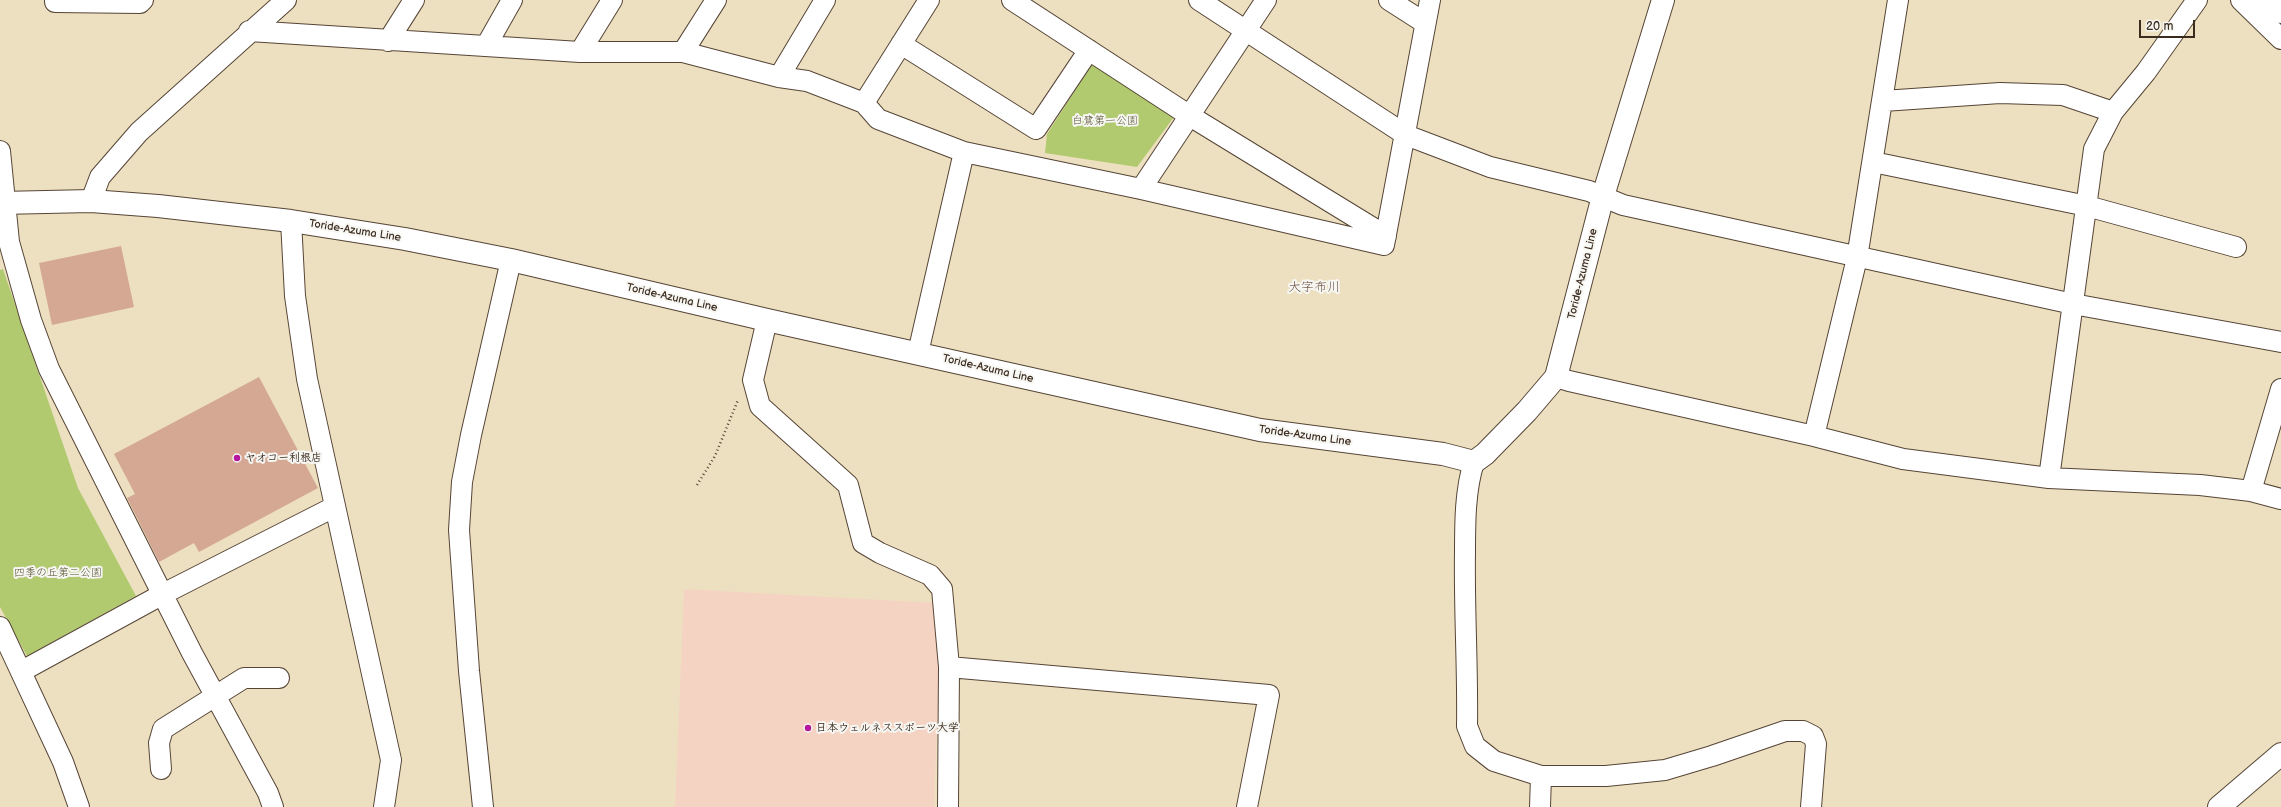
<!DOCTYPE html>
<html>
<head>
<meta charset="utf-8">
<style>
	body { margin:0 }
	#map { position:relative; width:2281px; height:807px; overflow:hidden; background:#ede0c0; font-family:"Balsamiq Sans",sans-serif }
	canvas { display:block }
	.scale { position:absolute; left:2139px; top:20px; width:56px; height:18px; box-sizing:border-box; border:2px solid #3b2a1e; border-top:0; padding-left:5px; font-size:12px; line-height:14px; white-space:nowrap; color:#3b2a1e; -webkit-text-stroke:3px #f6f6f2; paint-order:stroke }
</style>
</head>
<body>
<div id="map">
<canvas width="2281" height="807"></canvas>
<div class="scale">20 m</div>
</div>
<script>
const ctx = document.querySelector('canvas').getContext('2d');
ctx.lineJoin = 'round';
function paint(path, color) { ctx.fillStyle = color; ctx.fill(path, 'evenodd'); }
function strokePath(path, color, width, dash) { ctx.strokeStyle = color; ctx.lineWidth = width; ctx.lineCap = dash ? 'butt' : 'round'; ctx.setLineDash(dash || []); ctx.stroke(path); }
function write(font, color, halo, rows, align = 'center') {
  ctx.font = font + ' "Balsamiq Sans","Klee One",sans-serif'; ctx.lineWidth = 4; ctx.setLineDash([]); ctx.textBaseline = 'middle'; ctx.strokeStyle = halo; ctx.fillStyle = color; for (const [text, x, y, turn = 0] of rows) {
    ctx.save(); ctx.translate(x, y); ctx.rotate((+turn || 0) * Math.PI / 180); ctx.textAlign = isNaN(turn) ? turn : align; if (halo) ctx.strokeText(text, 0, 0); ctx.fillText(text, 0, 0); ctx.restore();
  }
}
paint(new Path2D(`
	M684,589L937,603L940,649L934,807H675Z`), '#f5d3c2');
paint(new Path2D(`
	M1092,64L1174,117L1137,167L1045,153L1047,134Z
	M3,269L78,488L136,596L27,656L0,607V270Z`), '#b1ca6f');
paint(new Path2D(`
	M121,246L134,307L52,325L39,263Z
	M259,377L318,488L199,552L194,543L159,562L127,498L135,494L114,454Z`), '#d5a893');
const minor = new Path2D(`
	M55,0V2L140,3L143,0
	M1012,0L1190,116L1386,236
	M1199,0L1406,135L1490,167L1589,191L1623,205L2073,304L2281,342
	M1389,0L1425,23
	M2241,0L2281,39
	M249,31L580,52H683L779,77L807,81L864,103L878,119L964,152L1141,189L1384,245L1430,0
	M388,41L414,0
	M901,44L1036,129L1089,50
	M486,46L512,0
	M580,52L612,0
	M683,52L716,0
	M779,77L825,0
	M1883,101L2000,93L2063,95L2113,112
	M864,103L929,0
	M0,151L9,242L31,320L49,369L192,653L268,793L273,807
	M1873,162L2087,206L2236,247
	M1141,189L1266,0
	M91,201L100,177L139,132L286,0
	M291,221L295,296L307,379L391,760L384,807
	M767,320L753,380L760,406L848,485L863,543L880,553L930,575L942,589L949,667L948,807
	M918,353L964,152
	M1556,377L1569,381L1814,436L1903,459L2049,478L2200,485L2251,491L2281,499
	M1814,436L1857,258L1898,0
	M1474,462C1465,490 1465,523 1465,552C1464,610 1468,668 1467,726L1475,746L1494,761L1541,776H1606L1665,770L1712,756L1785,731H1803L1813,736L1816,744L1811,807
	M2049,478L2094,149L2113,112L2146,72L2197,0
	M2251,491L2281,389
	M0,627L63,762L79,807
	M949,667L1269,695L1247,807
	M22,671L163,594L334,507
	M161,769L159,743L163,729L244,678H279
	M483,807L469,671L459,530L462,482L471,435L511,260
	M1540,807L1541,776`);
const major = new Path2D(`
	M2265,0L2281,12
	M0,203L91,201L158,206L291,221L405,239L511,260L767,320L1260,430L1443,454L1474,462L1485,454L1527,411L1556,377L1603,196L1663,0
	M2219,807L2281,754`);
strokePath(minor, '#564536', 22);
strokePath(major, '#564536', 24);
strokePath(new Path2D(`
	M697,485L715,456L738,400`), '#564536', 2.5, [1, 3]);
strokePath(minor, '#fff', 20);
strokePath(major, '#fff', 22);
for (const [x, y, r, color] of [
	[237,458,4,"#b5179e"],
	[808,728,4,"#b5179e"]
]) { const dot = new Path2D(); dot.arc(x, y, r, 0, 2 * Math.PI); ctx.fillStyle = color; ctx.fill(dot); strokePath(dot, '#f6f6f2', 1.5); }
write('11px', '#585232', '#f6f6f2', [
	["白鷺第一公園",1105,121],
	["四季の丘第二公園",58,573]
]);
write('11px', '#3b2a1e', '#f6f6f2', [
	["Toride-Azuma Line",355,231,9],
	["Toride-Azuma Line",1583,274,-76],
	["Toride-Azuma Line",672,298,13],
	["Toride-Azuma Line",988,369,13],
	["Toride-Azuma Line",1305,436,8]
]);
write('bold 11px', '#3b2a1e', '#f6f6f2', [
	["ヤオコー利根店",245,458],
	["日本ウェルネススポーツ大学",816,728]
], 'left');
write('13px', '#715647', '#f6f6f2', [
	["大字布川",1314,288]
]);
</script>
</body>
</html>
